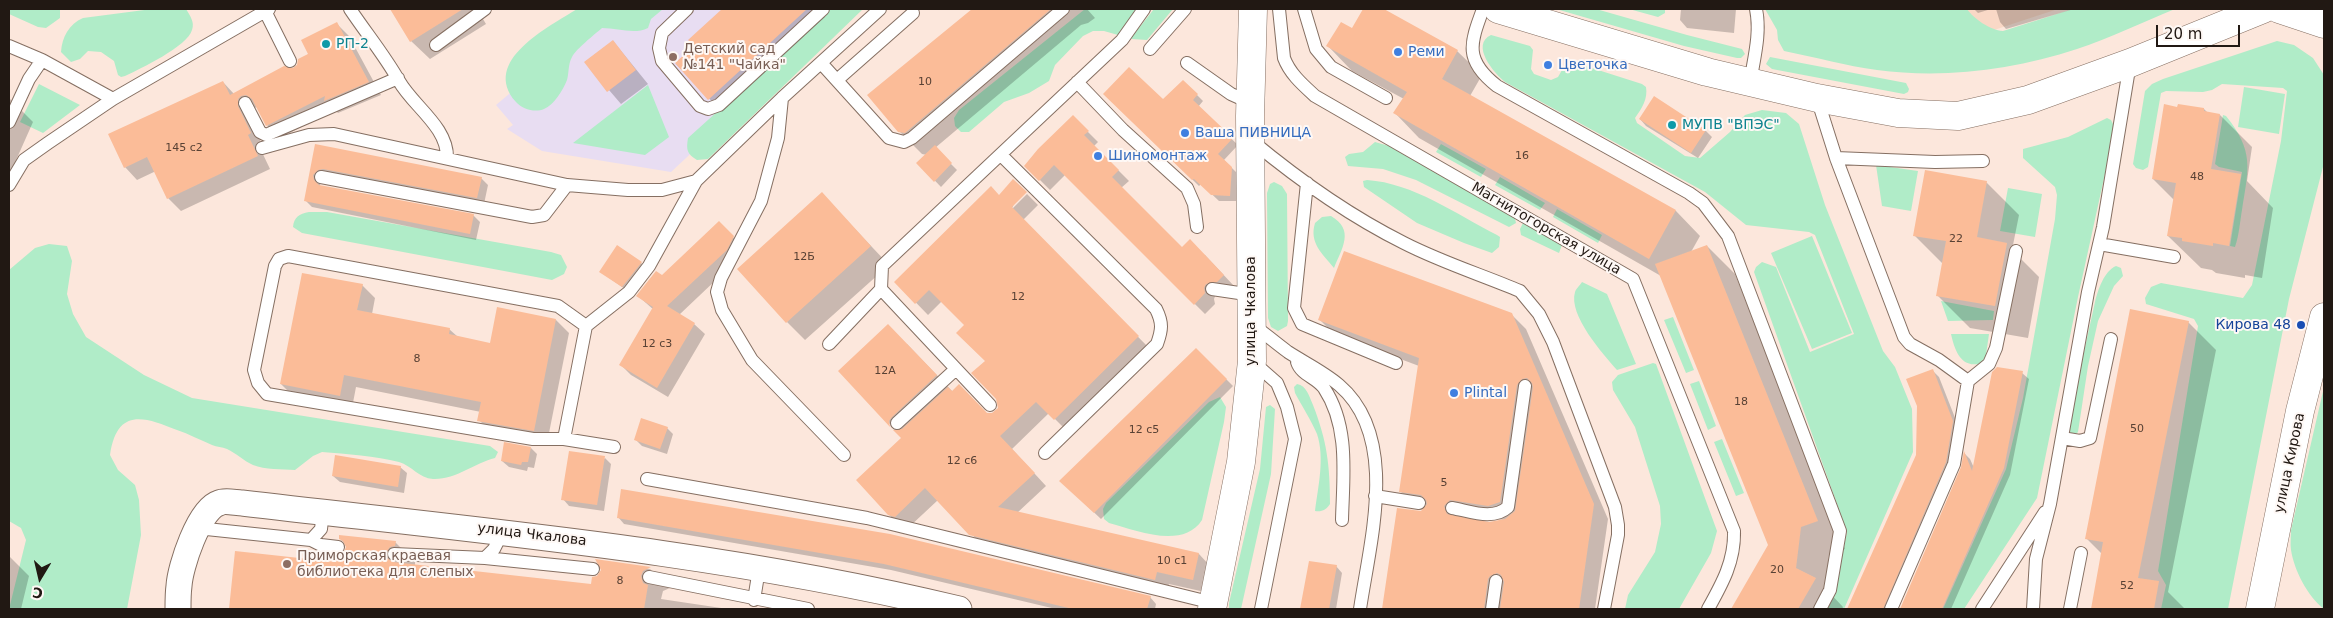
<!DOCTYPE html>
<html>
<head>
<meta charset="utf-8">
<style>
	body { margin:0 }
	#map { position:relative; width:2333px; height:618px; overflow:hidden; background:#fce7dc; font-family:"DejaVu Sans",sans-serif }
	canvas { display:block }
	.frame { position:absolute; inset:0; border:10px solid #211813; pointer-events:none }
	.north { position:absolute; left:15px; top:553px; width:50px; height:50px; -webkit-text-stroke:4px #fef8f5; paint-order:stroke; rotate:189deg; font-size:14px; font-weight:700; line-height:20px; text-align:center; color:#211813 }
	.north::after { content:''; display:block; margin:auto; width:18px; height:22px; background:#211813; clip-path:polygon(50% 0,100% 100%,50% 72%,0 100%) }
	.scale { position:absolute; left:2156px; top:25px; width:84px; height:22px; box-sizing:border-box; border:2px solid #211813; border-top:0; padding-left:6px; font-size:15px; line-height:18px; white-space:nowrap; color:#211813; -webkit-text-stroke:4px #fef8f5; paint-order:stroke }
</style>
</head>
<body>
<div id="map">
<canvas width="2333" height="618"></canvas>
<div class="frame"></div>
<div class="north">С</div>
<div class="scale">20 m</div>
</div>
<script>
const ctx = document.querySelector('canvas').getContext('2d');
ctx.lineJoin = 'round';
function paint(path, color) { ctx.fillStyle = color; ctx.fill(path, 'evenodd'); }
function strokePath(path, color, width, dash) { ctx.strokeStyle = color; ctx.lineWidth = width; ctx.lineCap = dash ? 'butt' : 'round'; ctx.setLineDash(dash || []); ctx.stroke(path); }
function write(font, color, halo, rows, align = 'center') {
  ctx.font = font + ' "DejaVu Sans",sans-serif'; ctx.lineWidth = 4; ctx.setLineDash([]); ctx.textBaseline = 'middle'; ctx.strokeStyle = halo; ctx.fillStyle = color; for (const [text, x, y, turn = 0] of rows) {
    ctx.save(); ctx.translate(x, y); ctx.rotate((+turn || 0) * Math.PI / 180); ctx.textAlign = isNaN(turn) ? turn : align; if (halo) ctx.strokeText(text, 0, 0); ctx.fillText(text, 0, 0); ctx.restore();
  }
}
paint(new Path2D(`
	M1949,9H2058L1991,31Z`), '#f9d8c6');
paint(new Path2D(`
	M610,9H846L671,172L542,151L507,129L513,125L496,105Z`), '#e8ddf2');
paint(new Path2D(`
	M9,9H60V18L46,28L38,27L9,14Z
	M152,9H186C190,16 195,22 192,30C188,46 140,69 125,76L121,77L118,75L114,61L101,52L88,51L80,59L71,62L61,52C62,37 69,24 83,18Z
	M577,9H663L651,19L648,28C634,35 618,28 602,28C594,35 576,49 572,57C568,64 569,73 567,80C563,90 554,105 544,109C535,113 522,109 516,102C480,61 549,27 577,9Z
	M831,9H863L708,159L697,160C687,154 686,150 688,138Z
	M1085,9H1138L1118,35L1104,31H1093L1083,36L1055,65L1049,81L1029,93L1004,102L969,132H961L955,126L954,118L959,110Z
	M1154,9H1173L1147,40L1132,39L1131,38Z
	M1556,9H1596L1687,35L1742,49L1745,54L1741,58H1737L1684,46Z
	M1629,9H1665V13L1658,17Z
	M1765,9H1967C1974,19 1990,30 2003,31L2073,9H2175C2143,22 2110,38 2077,49C2014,70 1943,79 1877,70C1846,66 1815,57 1784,51L1778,40L1777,30Z
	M1491,35L1530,46L1533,50L1531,69L1534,74L1551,80L1558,77L1566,63L1573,62L1642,84L1646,87C1648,99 1642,108 1635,118L1637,123L1685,156L1700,158L1730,132L1745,115L1762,110L1786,113L1799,124L1825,205L1883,351L1895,367L1912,409L1913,452L1844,609H1827L1834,594L1847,532L1754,272L1756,267L1762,262L1776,267L1810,352L1854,334L1815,235L1809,232L1746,225L1705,192L1505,82C1494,73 1470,45 1491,35Z
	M2277,41L2294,45L2313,58L2324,75V163L2289,299L2228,609H2161L2166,585L2158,571L2198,326L2194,319L2146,304L2145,298L2151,287L2161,283L2243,298L2252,285L2281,141L2287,91L2283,88L2222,84L2212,90L2203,92L2166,91L2161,93L2148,167L2143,170L2136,168L2133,164L2145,91L2152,84L2163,79Z
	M1770,57L1906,83L1909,89L1908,92L1904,94L1772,69L1766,64Z
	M39,84L80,105L43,133L20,122Z
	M648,85L669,137L645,155L573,143Z
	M2244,87L2285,94L2279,134L2238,127Z
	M2223,115L2226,116C2254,151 2249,167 2242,210C2240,222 2239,236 2235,247L2230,246L2242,172L2219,167L2215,164Z
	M2107,118L2111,120L2115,128L2078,297L2037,498L1964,609H1943L2006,469L2023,398L2055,219L2057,195L2055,187L2023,158V149L2068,137Z
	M1375,142L1389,146L1514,215L1516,223L1509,227L1416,180L1383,169L1348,166L1345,157L1349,154L1363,152Z
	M1441,144L1486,169L1481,177L1436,152Z
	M1876,165L1918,171L1911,211L1882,206Z
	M1500,177L1545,203L1540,210L1495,185Z
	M1367,180C1413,183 1456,214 1497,235L1500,237L1499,247L1492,253L1464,243L1417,223L1364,187L1363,181Z
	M1274,182L1282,186L1287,194L1288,321L1287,326L1278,331L1271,327L1268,318L1267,193L1270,184Z
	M2008,188L2042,194L2035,237L2000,231Z
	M1557,209L1602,235L1598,243L1553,217Z
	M309,212H327L551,252L561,255L567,267L564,274L552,280L302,233L293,227C294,217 299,214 309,212Z
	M1331,216C1355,230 1342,248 1334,268C1322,253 1309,243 1315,223L1322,217Z
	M1523,223L1562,245L1559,253L1521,235L1520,229Z
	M1812,236L1852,333L1812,349L1771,253Z
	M49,244L67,246L72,261L67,294L73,314L86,337L144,375L192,398L490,446L498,452L495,458C475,463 455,480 433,479C419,478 412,466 399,462C376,456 346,454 322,452L313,456L295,470C282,469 265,470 253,465C244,461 236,453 227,449C222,447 217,447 212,445C200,440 189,434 177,430C143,416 117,408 110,455L118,470L135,485L139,500L141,535L127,609H9L26,540L21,528L9,521V270L35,248Z
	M2116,266L2121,268L2123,276L2114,286L2098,321L2088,366L2078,432L2075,435L2070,434L2067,429L2095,302C2098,290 2104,271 2116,266Z
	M1582,282L1607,294L1636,364L1617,370C1603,354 1568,315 1575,292C1576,289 1580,285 1582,282Z
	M1941,301L1994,311L1993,320L1948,321Z
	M1673,317L1694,370L1686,373L1664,320Z
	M1951,334H1989L1985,362C1962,371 1955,352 1951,334Z
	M1653,363L1656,364L1717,531L1711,553L1679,609H1625L1628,595L1655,552L1661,524L1660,506L1635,427L1613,390L1612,382L1618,375Z
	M1699,381L1716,426L1708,430L1690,384Z
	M1297,384C1307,386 1309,396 1313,405C1327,441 1330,465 1330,504C1326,510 1322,512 1315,511C1318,487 1325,458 1317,434C1311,420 1302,406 1295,393L1294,387Z
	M2324,387V609C2308,597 2294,570 2291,550C2290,544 2291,537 2291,530Z
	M1220,397L1226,407L1224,422L1202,520C1183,550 1135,530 1109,523L1104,519L1103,509L1106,503L1209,402Z
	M1270,405L1275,409L1271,474L1241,609H1229V603L1260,469L1266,407Z
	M1722,439L1744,493L1736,496L1714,442Z`), '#b0ecc8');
paint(new Path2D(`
	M391,9H477L486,24L430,59L411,41Z
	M724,9H825L821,12L825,17L722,112L676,64L695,46L690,40Z
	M974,9H1087L1095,18L1088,23L1081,25L935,148L957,170L941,187L918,163L927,155L922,154L899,131L869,95Z
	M1364,9H1382L1457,51L1482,75L1470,96L1676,211L1700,236L1691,252L1707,246L1735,274L1845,549L1829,555L1825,588L1843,607L1842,609H1732L1770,545L1661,276L1419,138L1395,113L1404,99L1352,71L1328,46L1352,30Z
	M1681,9H1736L1734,33L1687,28L1680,20Z
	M1974,9H1991L1978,13Z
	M1996,9H2074L2006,29L2000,22Z
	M336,23L349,36L381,95L338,113L335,110L280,138L267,125L258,107L254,108L250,120L263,146L260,148L270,169L181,211L168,198L156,171L137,180L125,167L223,82L234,94L294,70Z
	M613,41L648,84L621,104L585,62Z
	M1183,81L1203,101L1198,107L1238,145L1224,160L1238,174L1236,201H1219L1201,184L1199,186L1105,94L1164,101Z
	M9,98L33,122L9,176Z
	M1654,98L1706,131L1712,137L1698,158L1646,126L1640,119Z
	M2178,108L2204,109L2208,113L2220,115L2252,147L2247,181L2273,208L2262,278L2245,275V278L2216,273L2212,270L2201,268L2168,236L2174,200L2153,179Z
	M1073,117L1098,142L1094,146L1129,181L1121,188L1182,249L1205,255L1234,286L1228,292L1216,294L1214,299L1215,304L1205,314L1065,175L1050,190L1026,166Z
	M316,145L481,178L488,185L484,204L321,178L320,186L473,215L480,222L476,240L312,207L305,200Z
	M1986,182L2019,215L2012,250L2039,277L2028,338L1970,328L1937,295L1943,264L1914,235Z
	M822,194L889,265L805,340L787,322Z
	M1027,194L1038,205L1023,220L1150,349L1067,431L1049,413L1012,449L1046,486L1017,513L1199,554L1211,567L1205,592L1169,584L1167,592L983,546L938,500L908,528L901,526L888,514L903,438L839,371L907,344L953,392L988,414L996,412L999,407L986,361L966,325L942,301L928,315L896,282L999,197L1014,204L1011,210Z
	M719,223L743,247L737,260L679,315L694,324L705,334L668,397L631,375L621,365L654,310L638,296L663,277Z
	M641,263L647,269L629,292L601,272Z
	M362,285L375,298L372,314L449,329L458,337L491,344L556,320L569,333L547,443L492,433L479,420L481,412L356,387L352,408L294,397L281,384Z
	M1511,314L1526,329L1608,519L1595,609H1383L1398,509L1422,512L1426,507L1415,506L1400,491L1419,366L1334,334L1320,320ZM1468,514L1504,520L1497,523L1459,519Z
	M2188,322L2216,350L2168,592L2185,609H2092L2102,554L2086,538Z
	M1196,349L1233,386L1101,519L1067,487Z
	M1933,371L1939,377L1959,428L1952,468L1891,609H1849L1918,455Z
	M2022,373L2029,379L2010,475L1951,609H1901L1963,468L1965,454L1970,459L1974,468Z
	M667,428L673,434L667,454L642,446L636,440Z
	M531,448L537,454L534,468L528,467L527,471L509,467L502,461Z
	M605,458L611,464L604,511L569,506L563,499Z
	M400,467L407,473L404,493L340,482L333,476Z
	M618,517L1150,597L1156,604L1155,609H1056L891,570L624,524Z
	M340,538L395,542L415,562V566L592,586L602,570L597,560L650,569L670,588L663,591L661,599L728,609H230L236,553L337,564L347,547Z
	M9,556L29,576L21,609H9Z
	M1310,562L1336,566L1342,573L1336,609H1302Z`), '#0003');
paint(new Path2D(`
	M390,9H463L410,42Z
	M722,9H807L708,100L675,63L694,46L688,40Z
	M972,9H1051L905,133L898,132L867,95Z
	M1363,9H1384L1458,50L1442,79L1676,210L1649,259L1393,113L1407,92L1326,46L1341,22L1352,28Z
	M337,22L369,82L324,101L325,96L266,126L252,99L246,95L241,96L238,99V106L251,133L248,135L258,156L167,199L147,157L124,168L108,134L223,81L230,95L284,66L293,68L297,65L298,59L308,54L301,40Z
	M613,40L636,70L607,92L584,62Z
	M1129,67L1163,99L1183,80L1198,94L1193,100L1233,138L1218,154L1232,167L1230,196L1211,195L1194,179L1192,180L1103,94Z
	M1654,96L1706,130L1691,153L1639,119Z
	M2164,104L2177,107L2178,104L2204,108V111L2220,114L2211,169L2241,174L2229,246L2213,243V246L2182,241V238L2167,236L2176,183L2152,179Z
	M1073,115L1089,131L1084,135L1119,170L1112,177L1182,247L1190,239L1224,275L1217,282L1206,284L1204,288L1205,293L1194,305L1054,165L1039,181L1024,166L1038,149Z
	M315,144L482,177L477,198L323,169L318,170L313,175L314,180L319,185L474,214L470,234L304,201Z
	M935,145L952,163L934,182L916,163Z
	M1925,170L1987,181L1977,237L2007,243L1995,306L1936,296L1946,241L1913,236Z
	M1013,179L1027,192L1012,207L1139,336L1054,420L1036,402L1000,436L1035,473L998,507L1199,553L1193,580L1157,572L1155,580L969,535L925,488L895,517L888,515L856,480L901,438L893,430L902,429L948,387L952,391L959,384L987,413H992L998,408L996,399L971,373L985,361L956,333L964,325L929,290L915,304L894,282L991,186L999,195Z
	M822,192L871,246L786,323L737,269Z
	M719,221L734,236L727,250L667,306L695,323L657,388L619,365L653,307L636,296L656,271L662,275Z
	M617,245L642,262L622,287L599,272Z
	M1707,245L1818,521L1801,527L1796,568L1816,578L1798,609H1731L1768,545L1655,264Z
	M1344,251L1512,313L1594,504L1579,609H1500L1504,582L1501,575L1497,573L1490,576L1488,579L1484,609H1382L1397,508L1421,511L1427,504L1426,500L1421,495L1399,492L1419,358L1318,320ZM1527,378L1532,383L1533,387L1515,511L1505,519L1489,522L1447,514L1444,506L1450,500L1488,506L1500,502L1517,385L1522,379Z
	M302,273L363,284L357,310L450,328L449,334L490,343L497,307L556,319L534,431L477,421L481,402L344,375L340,396L280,384Z
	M2130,309L2189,321L2138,578L2159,581L2154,609H2091L2103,542L2085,539Z
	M888,324L937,375L892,417L889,421L890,427L838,371Z
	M1196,348L1227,379L1094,513L1059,481Z
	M1997,367L2023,371L2004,468L1942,609H1900L1961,467L1964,451L1972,471L1992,372Z
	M1933,369L1953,421L1946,462L1883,609H1847L1916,455L1917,406L1906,379Z
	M641,418L668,427L660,449L634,440Z
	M504,442L531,447L528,462H522L521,465L501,461Z
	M569,451L605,456L597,505L561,500Z
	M335,455L401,466L398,487L332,476Z
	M621,489L890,534L1151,596L1147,609H1073L884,564L617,518Z
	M339,535L396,541L395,546L390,547L386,553L387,558L393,562L591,584L592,577L597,576L601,570L595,559L651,567L643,571L641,576L643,583L648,585L644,609H229L235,551L336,562L337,555L344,552L346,547L343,541L339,539Z
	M1309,561L1337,565L1329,609H1300Z`), '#fbbc98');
const service = new Path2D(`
	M350,9C366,33 385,56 399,81C413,106 448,127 447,158
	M687,9L662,33L659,48L662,61L700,106L708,109L719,105L823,9
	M1279,9L1284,58C1290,74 1303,85 1315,96L1633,279L1734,531C1735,561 1722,584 1708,609
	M1304,9L1316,49L1331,67L1386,98
	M1483,9C1470,44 1464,60 1497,86L1689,193L1703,203L1728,236L1840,531L1830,590L1820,609
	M265,11L290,61
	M436,45L485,9
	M9,46L42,60L113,99
	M1150,49L1185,9
	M1187,63L1231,94L1251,103
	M822,64L889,138L904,142L912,138L1063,9
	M837,80L913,13
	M1077,82L1123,130L1187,188L1194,204L1197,227
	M1750,83C1754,58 1761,33 1756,9
	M782,98L778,138L761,201L721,278L717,292L722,310L752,360L844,455
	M1817,98L1836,158L1904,337L1910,344L1939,360L1968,381
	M245,103L260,132L266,135L398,78
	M9,122L29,79L42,60
	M1252,141C1299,180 1350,216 1404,243C1441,262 1482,275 1520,291L1539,314L1553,342L1615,507L1618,525V535L1604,609
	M262,148L309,135L334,134L567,185L628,190H662L696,181
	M1001,155L1156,309C1163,323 1162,330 1157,344L1045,453
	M1836,158L1935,162L1983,161
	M321,177L532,217L544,215L567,185
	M1307,183L1294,308L1302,324L1396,363
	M9,185L24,160L48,143L113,99L269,9
	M2099,244L2174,257
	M1212,289L1239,293L1250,291
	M1252,324C1264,333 1276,343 1288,352C1305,363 1324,372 1339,385C1400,437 1370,541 1360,609
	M586,326L558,306L288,256L279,259L275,266L254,370L258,383L267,394L533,439H564L614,447
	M829,344L881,289
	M1252,361L1277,383L1287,407L1295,439L1261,609
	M1297,362C1301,375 1316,377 1324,388C1350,427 1343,477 1342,520
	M990,405L881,289L882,266L1122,40L1144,9
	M897,423L956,369
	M2062,438L2080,441L2090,438L2111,339
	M564,439L586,326L629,292L649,266L696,181L782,98L880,9
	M647,479L867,518L1213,603
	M1375,496L1419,503
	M1452,508C1470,511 1493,521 1508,507L1525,386
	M197,528L311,540L321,529L323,512
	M311,540L321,545L338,547
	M394,554L485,558L494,549L503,531
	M485,558L593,569
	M649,577L808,609
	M754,600L759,569
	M1492,609L1496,581
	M1891,609L1954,464L1968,381L1989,364L1996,348L2016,251
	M1982,609L2045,512
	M2033,609L2036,559L2050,504L2088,292L2103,227L2130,63
	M2070,609L2081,553`);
const minor = new Path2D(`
	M178,609C178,601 178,593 179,586C180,567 199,509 219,503C225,500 236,503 242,503C482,531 724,552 959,609`);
const tertiary = new Path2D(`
	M2260,609L2300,411L2324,317`);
const secondary = new Path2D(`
	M1498,9L1707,72L1817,98L1898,113L1958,116L2028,100L2130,63L2263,9
	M2279,9L2324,24
	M1212,609L1241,462L1252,361L1250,116L1253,9`);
strokePath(service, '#856f62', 14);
strokePath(minor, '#856f62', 27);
strokePath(tertiary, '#856f62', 29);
strokePath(secondary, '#856f62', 29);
strokePath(service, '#fff', 12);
strokePath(minor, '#fff', 25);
strokePath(tertiary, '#fff', 28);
strokePath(secondary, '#fff', 28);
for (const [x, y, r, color] of [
	[326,44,5,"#0f9aa8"],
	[1398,52,5,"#3f7fe0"],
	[673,57,5,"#8d6e63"],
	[1548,65,5,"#3f7fe0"],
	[1672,125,5,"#0f9aa8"],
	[1185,133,5,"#3f7fe0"],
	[1098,156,5,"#3f7fe0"],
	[2301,325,5,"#1a4fb4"],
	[1454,393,5,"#3f7fe0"],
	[287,564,5,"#8d6e63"]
]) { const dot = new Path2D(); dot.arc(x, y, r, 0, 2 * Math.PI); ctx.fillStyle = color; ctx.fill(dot); strokePath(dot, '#fef8f5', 2); }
write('11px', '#584134', null, [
	["10",925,82],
	["145 с2",184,148],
	["16",1522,156],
	["48",2197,177],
	["22",1956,239],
	["12Б",804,257],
	["12",1018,297],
	["12 с3",657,344],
	["8",417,359],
	["12А",885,371],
	["18",1741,402],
	["50",2137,429],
	["12 с5",1144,430],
	["12 с6",962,461],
	["5",1444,483],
	["10 с1",1172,561],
	["20",1777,570],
	["8",620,581],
	["52",2127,586]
]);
write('14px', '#0d838f', '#fef8f5', [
	["РП-2",336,44],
	["МУПВ \"ВПЭС\"",1682,125]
], 'left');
write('14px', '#785e54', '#fef8f5', [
	["Детский сад",683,49],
	["№141 \"Чайка\"",683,65],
	["Приморская краевая",297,556],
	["библиотека для слепых",297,572]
], 'left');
write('14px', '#366cbe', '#fef8f5', [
	["Реми",1408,52],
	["Цветочка",1558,65],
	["Ваша ПИВНИЦА",1195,133],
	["Шиномонтаж",1108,156],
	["Plintal",1464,393]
], 'left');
write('14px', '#211813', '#fef8f5', [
	["Магнитогорская улица",1546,229,30],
	["улица Чкалова",1251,311,-90],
	["улица Кирова",2290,463,-78],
	["улица Чкалова",532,535,7]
]);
write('14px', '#164399', '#fef8f5', [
	["Кирова 48",2291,325]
], 'right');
</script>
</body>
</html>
